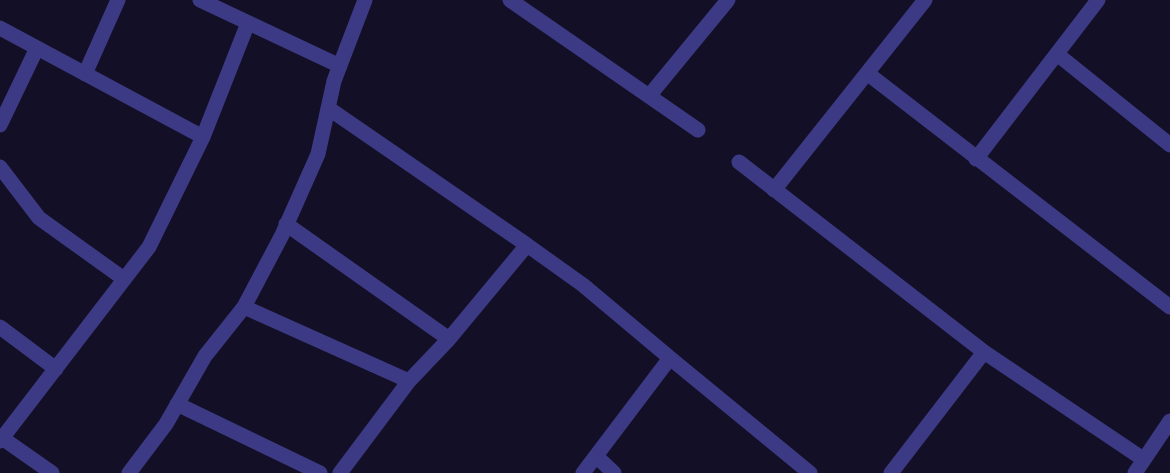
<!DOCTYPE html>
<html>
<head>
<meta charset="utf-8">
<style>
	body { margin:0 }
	canvas { display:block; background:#130f26 }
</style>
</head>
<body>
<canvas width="1170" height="473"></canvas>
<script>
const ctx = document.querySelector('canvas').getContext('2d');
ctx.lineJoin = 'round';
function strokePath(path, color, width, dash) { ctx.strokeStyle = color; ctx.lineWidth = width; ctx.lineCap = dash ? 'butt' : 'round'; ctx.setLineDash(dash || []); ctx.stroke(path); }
strokePath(new Path2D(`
	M200,0L340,66
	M510,0L698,130
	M0,28L203,137L149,247L0,441
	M1057,54L1170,145
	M867,73L1170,307
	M85,74L118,0
	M649,96L728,0
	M328,108L527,245L449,339
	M0,125L37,48
	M203,137L248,23
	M976,159L1098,0
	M739,162L984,352
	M0,167L39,218L124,279
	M774,190L925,0
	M286,224L449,339L409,381
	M527,245L583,285L670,358
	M244,307L409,381L340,473
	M0,327L56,369
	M177,404L320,473
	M2,438L52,473
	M596,456L614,473
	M129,473L166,424L205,356L244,307L282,235L318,154L334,81L365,0
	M583,473L670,358L810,473
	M891,473L984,352L1143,459
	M1135,473L1170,421`), '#3d3a85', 15);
</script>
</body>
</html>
